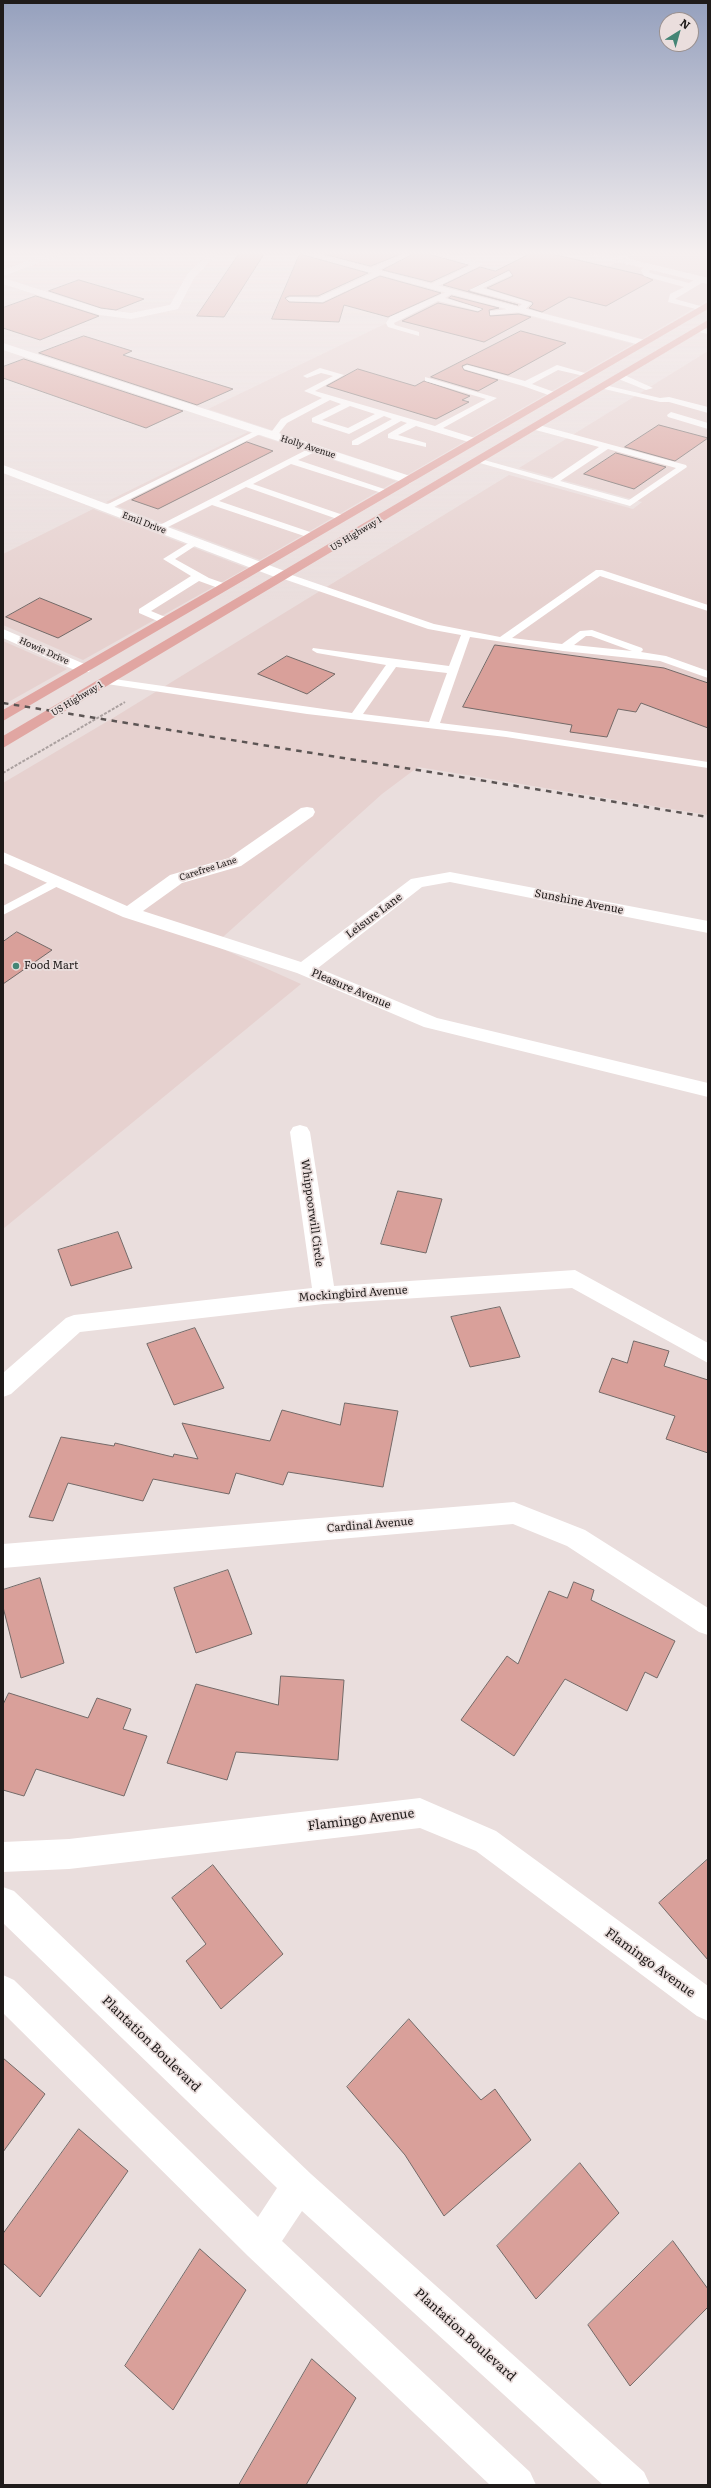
<!DOCTYPE html>
<html>
<head>
<meta charset="utf-8">
<style>
	body { margin:0 }
	#map { position:relative; width:711px; height:2488px; overflow:hidden; background:#eadedd; font-family:Literata,serif }
	canvas { display:block }
	.frame { position:absolute; inset:0; border:4px solid #1f1b1a; pointer-events:none }
	.north { position:absolute; left:659px; top:12px; width:40px; height:40px; box-sizing:border-box; background:#eadedd; border:1px solid #99908f; border-radius:50%; rotate:37deg; font-size:11px; font-weight:700; line-height:16px; text-align:center; color:#1f1b1a }
	.north::after { content:''; display:block; margin:auto; width:14px; height:18px; background:#448575; clip-path:polygon(50% 0,100% 100%,50% 72%,0 100%) }
</style>
</head>
<body>
<div id="map">
<canvas width="711" height="2488"></canvas>
<div class="frame"></div>
<div class="north">N</div>
</div>
<script>
const ctx = document.querySelector('canvas').getContext('2d');
ctx.lineJoin = 'round';
function paint(path, color) { ctx.fillStyle = color; ctx.fill(path, 'evenodd'); }
function strokePath(path, color, width, dash) { ctx.strokeStyle = color; ctx.lineWidth = width; ctx.lineCap = dash ? 'butt' : 'round'; ctx.setLineDash(dash || []); ctx.stroke(path); }
function write(font, color, halo, rows, align = 'center') {
  ctx.font = font + ' Literata,serif'; ctx.lineWidth = 3.5; ctx.setLineDash([]); ctx.textBaseline = 'middle'; ctx.strokeStyle = halo; ctx.fillStyle = color; for (const [text, x, y, turn = 0] of rows) {
    ctx.save(); ctx.translate(x, y); ctx.rotate((+turn || 0) * Math.PI / 180); ctx.textAlign = isNaN(turn) ? turn : align; if (halo) ctx.strokeText(text, 0, 0); ctx.fillText(text, 0, 0); ctx.restore();
  }
}
paint(new Path2D(`
	M635,254H708V278L626,258Z
	M617,262L708,284V300L642,339L456,290L504,267L579,282Z
	M447,294L633,344L407,475L208,409Z
	M708,351V815L418,767L382,794L214,945L301,984L3,1229V783L113,718L509,475L633,509L642,502L519,468Z
	M248,432L396,481L260,560L106,502Z
	M93,509L247,568L83,660L3,625V554Z
	M3,641L67,669L3,705Z`), '#e6d1cf');
const building = new Path2D(`
	M239,254H264L224,317L197,316Z
	M300,254L368,273L318,296H289L285,298L289,302L323,303L380,276L441,293L388,317L344,305L339,322L272,319Z
	M323,254H401L371,266Z
	M413,254H428L468,265L431,282L383,270Z
	M530,254H552L642,275L653,280L606,306L569,297L542,312L529,308L533,304L532,302L487,288L513,276L509,270L468,291L518,305L443,285L480,267L495,271Z
	M79,280L144,299L116,310L101,308L49,291Z
	M36,296L99,316L40,340L3,328V308Z
	M452,296L499,308L489,310L490,316L519,314L531,317L484,342L402,321L438,303L478,312L483,309L449,298Z
	M521,331L566,343L508,375L467,364L462,366L464,370L498,380L478,391L431,377Z
	M84,336L132,351L123,355L233,389L197,405L39,353Z
	M24,359L183,411L146,428L3,378V367Z
	M358,369L415,386L424,381L470,396L462,400L469,402L436,419L327,386Z
	M659,425L708,438L675,461L625,447Z
	M247,442L273,451L158,509L132,500Z
	M616,453L666,467L634,489L584,474Z
	M40,598L92,619L58,638L6,617Z
	M495,645L664,668L708,683V728L641,703L636,712L618,709L607,737L570,732L572,725L463,707Z
	M287,656L335,674L307,694L258,674Z
	M17,932L52,950L3,984V942Z
	M398,1191L442,1199L426,1253L381,1244Z
	M118,1232L132,1268L71,1286L58,1250Z
	M500,1307L520,1357L470,1367L451,1317Z
	M195,1328L224,1388L174,1405L147,1344Z
	M634,1341L669,1351L664,1366L708,1380V1453L666,1439L675,1416L599,1392L612,1358L627,1363Z
	M345,1403L398,1411L383,1487L288,1472L283,1485L236,1473L229,1494L153,1479L143,1501L68,1483L53,1521L29,1517L61,1437L114,1446L115,1443L173,1457L174,1454L198,1459L182,1423L270,1441L282,1410L340,1425Z
	M228,1570L252,1634L196,1653L174,1588Z
	M40,1578L64,1663L21,1678L3,1607V1590Z
	M574,1582L594,1590L591,1600L675,1641L657,1678L645,1672L627,1711L565,1679L514,1756L461,1720L507,1656L518,1664L549,1591L567,1598Z
	M281,1676L344,1680L338,1760L236,1752L227,1780L167,1763L196,1684L278,1705Z
	M9,1693L88,1718L97,1698L131,1709L123,1729L147,1736L124,1796L36,1769L24,1796L3,1790V1705Z
	M708,1859V1960L659,1903Z
	M213,1865L283,1954L221,2009L186,1961L206,1944L172,1898Z
	M409,2019L481,2100L495,2089L531,2140L444,2216L405,2155L347,2087Z
	M3,2058L45,2094L3,2152Z
	M79,2129L128,2171L40,2297L3,2263V2234Z
	M580,2163L619,2213L536,2299L497,2246Z
	M673,2241L708,2289V2307L630,2386L588,2325Z
	M200,2249L246,2290L173,2410L125,2366Z
	M312,2359L356,2398L306,2485H239Z`);
paint(building, '#d9a09a');
strokePath(building, '#746a68', 1);
strokePath(new Path2D(`
	M3,773L125,702`), '#aba1a0', 2, [3, 1.5]);
paint(new Path2D(`
	M404,254H412L374,272L367,270Z
	M434,254H445L483,264L432,289L428,287L429,285L472,265Z
	M648,265L655,267L649,271L650,273L689,283L699,277H705V281L675,299L704,307V311L668,302L670,294L684,287L644,276L641,270Z
	M377,271L384,273L322,302L290,301L286,299L290,297L318,298Z
	M509,271L512,275L483,288L532,303L522,312L490,315V311L517,308L522,304L469,290Z
	M451,290L455,292L445,298L482,309L478,311L438,301L394,323L395,325L419,332V336L388,327L386,323L390,317Z
	M698,327L708,330V334L695,331L694,329Z
	M467,365L525,381L557,365L592,375L588,377L558,370L532,384L557,393L558,395L554,397L523,386L464,369L463,367Z
	M320,368L344,375L315,391L435,426L486,399L425,381V377L497,398L443,428L478,439L479,441L475,444L416,426L398,435L426,443V447L388,438V434L407,423L401,421L358,445H352V441L392,419L384,416L349,434L312,422V418L341,404L330,400L287,423L276,437H270L269,435L281,419L322,398L304,391L333,376L321,373L307,378L303,376ZM350,406L375,414L348,428L322,420Z
	M616,374H622L653,388L646,390L616,378Z
	M600,384L660,398L669,397L708,407V413L669,402H660L600,388Z
	M671,412L708,423V429L668,417L667,415Z
	M535,424L686,465L687,467L630,506L473,461L477,458L552,479L599,447L532,429L531,427ZM608,449L676,468L629,500L560,481Z
	M259,429L266,431L108,510L100,508Z
	M314,446L318,449L317,451L298,460L393,492L385,494L291,464L253,484L346,516V520H340L246,487L219,501L316,534V538H310L212,505L162,530L154,528Z
	M195,539L200,542L198,544L175,559L209,578L229,585V589H221L199,581L151,611L170,619V623H162L139,613V609L191,576L163,559Z
	M596,570H602L708,605V611L600,576L512,638L562,644L580,631L592,630L642,648L643,650L641,652L666,656L708,671V678L660,661L563,651L470,637L440,723L506,731L708,762V768L506,737L307,714L107,684L102,681L107,678L352,713L386,665L317,653L312,650L313,648L449,666L461,635L428,629L281,578V574H289L434,624L500,637ZM586,636H591L632,651L574,645ZM396,667L447,673L429,722L363,714Z
	M58,877L64,881L62,884L3,915V906Z`), '#fff');
paint(new Path2D(`
	M48,254H62L3,276V270Z
	M207,254H217L194,278L178,309L131,319L100,315L3,284V278L101,309L131,313L170,305L187,275Z
	M303,254H318L648,341L649,343L644,346L640,345Z
	M590,254H606L708,278V284Z
	M3,343L413,477L415,480L409,484L405,483L3,350Z
	M3,465L290,573L292,576L290,579H280L3,473Z
	M3,629L89,666L91,669L89,672H79L3,638Z
	M307,807L313,808L315,812L313,816L241,866L182,883L143,911L301,962L411,879L450,872L708,921V933L450,882L422,887L318,968L437,1018L708,1083V1097L424,1027L297,973L123,917L3,863V852L127,906L170,875L229,858L301,808Z
	M300,1125L307,1127L310,1132L334,1286L575,1270L708,1343V1363L572,1288L324,1304L80,1332L11,1394L3,1397V1373L66,1318L74,1315L312,1288L290,1132L293,1127Z
	M514,1502L585,1530L708,1608V1635L699,1632L567,1546L513,1524L3,1568V1544Z
	M420,1798L496,1831L708,1986V2021L697,2016L476,1851L420,1828L69,1869L3,1872V1842L69,1839Z
	M3,1887L14,1891L311,2174L644,2472L650,2485H603L302,2211L282,2241L530,2472L536,2485H490L248,2256L3,2013V1975L14,1980L258,2217L277,2188L3,1923Z`), '#fff');
paint(new Path2D(`
	M708,302V309L3,721V710Z
	M708,320V327L3,748V736Z`), '#e1a6a2');
strokePath(new Path2D(`
	M3,703L708,817`), '#5c5554', 2.5, [5.5, 5.5]);
const sky = ctx.createLinearGradient(0, 0, 0, 602);
sky.addColorStop(0, '#95a0bd');
sky.addColorStop(0.42, '#f6f0f0');
sky.addColorStop(1, '#f6f0f000');
ctx.fillStyle = sky;
ctx.fillRect(0, 0, 711, 602);
for (const [x, y, r, color] of [
	[16,966,4,"#448575"]
]) { const dot = new Path2D(); dot.arc(x, y, r, 0, 2 * Math.PI); ctx.fillStyle = color; ctx.fill(dot); strokePath(dot, '#eadedd', 1.5); }
write('9px', '#1f1b1a', '#eadedd', [
	["Holly Avenue",308,447,18],
	["Emil Drive",144,523,21],
	["US Highway 1",356,534,-31],
	["Howie Drive",44,651,24],
	["US Highway 1",77,699,-31],
	["Carefree Lane",208,869,-18]
]);
write('11px', '#1f1b1a', '#eadedd', [
	["Sunshine Avenue",579,902,11],
	["Leisure Lane",374,916,-37],
	["Pleasure Avenue",351,989,23],
	["Whippoorwill Circle",312,1213,82],
	["Mockingbird Avenue",353,1294,-4],
	["Cardinal Avenue",370,1525,-5]
]);
write('11px', '#1f1b1a', '#eadedd', [
	["Food Mart",24,966]
], 'left');
write('13px', '#1f1b1a', '#eadedd', [
	["Flamingo Avenue",361,1820,-7],
	["Flamingo Avenue",650,1963,36],
	["Plantation Boulevard",151,2044,44],
	["Plantation Boulevard",465,2335,42]
]);
</script>
</body>
</html>
